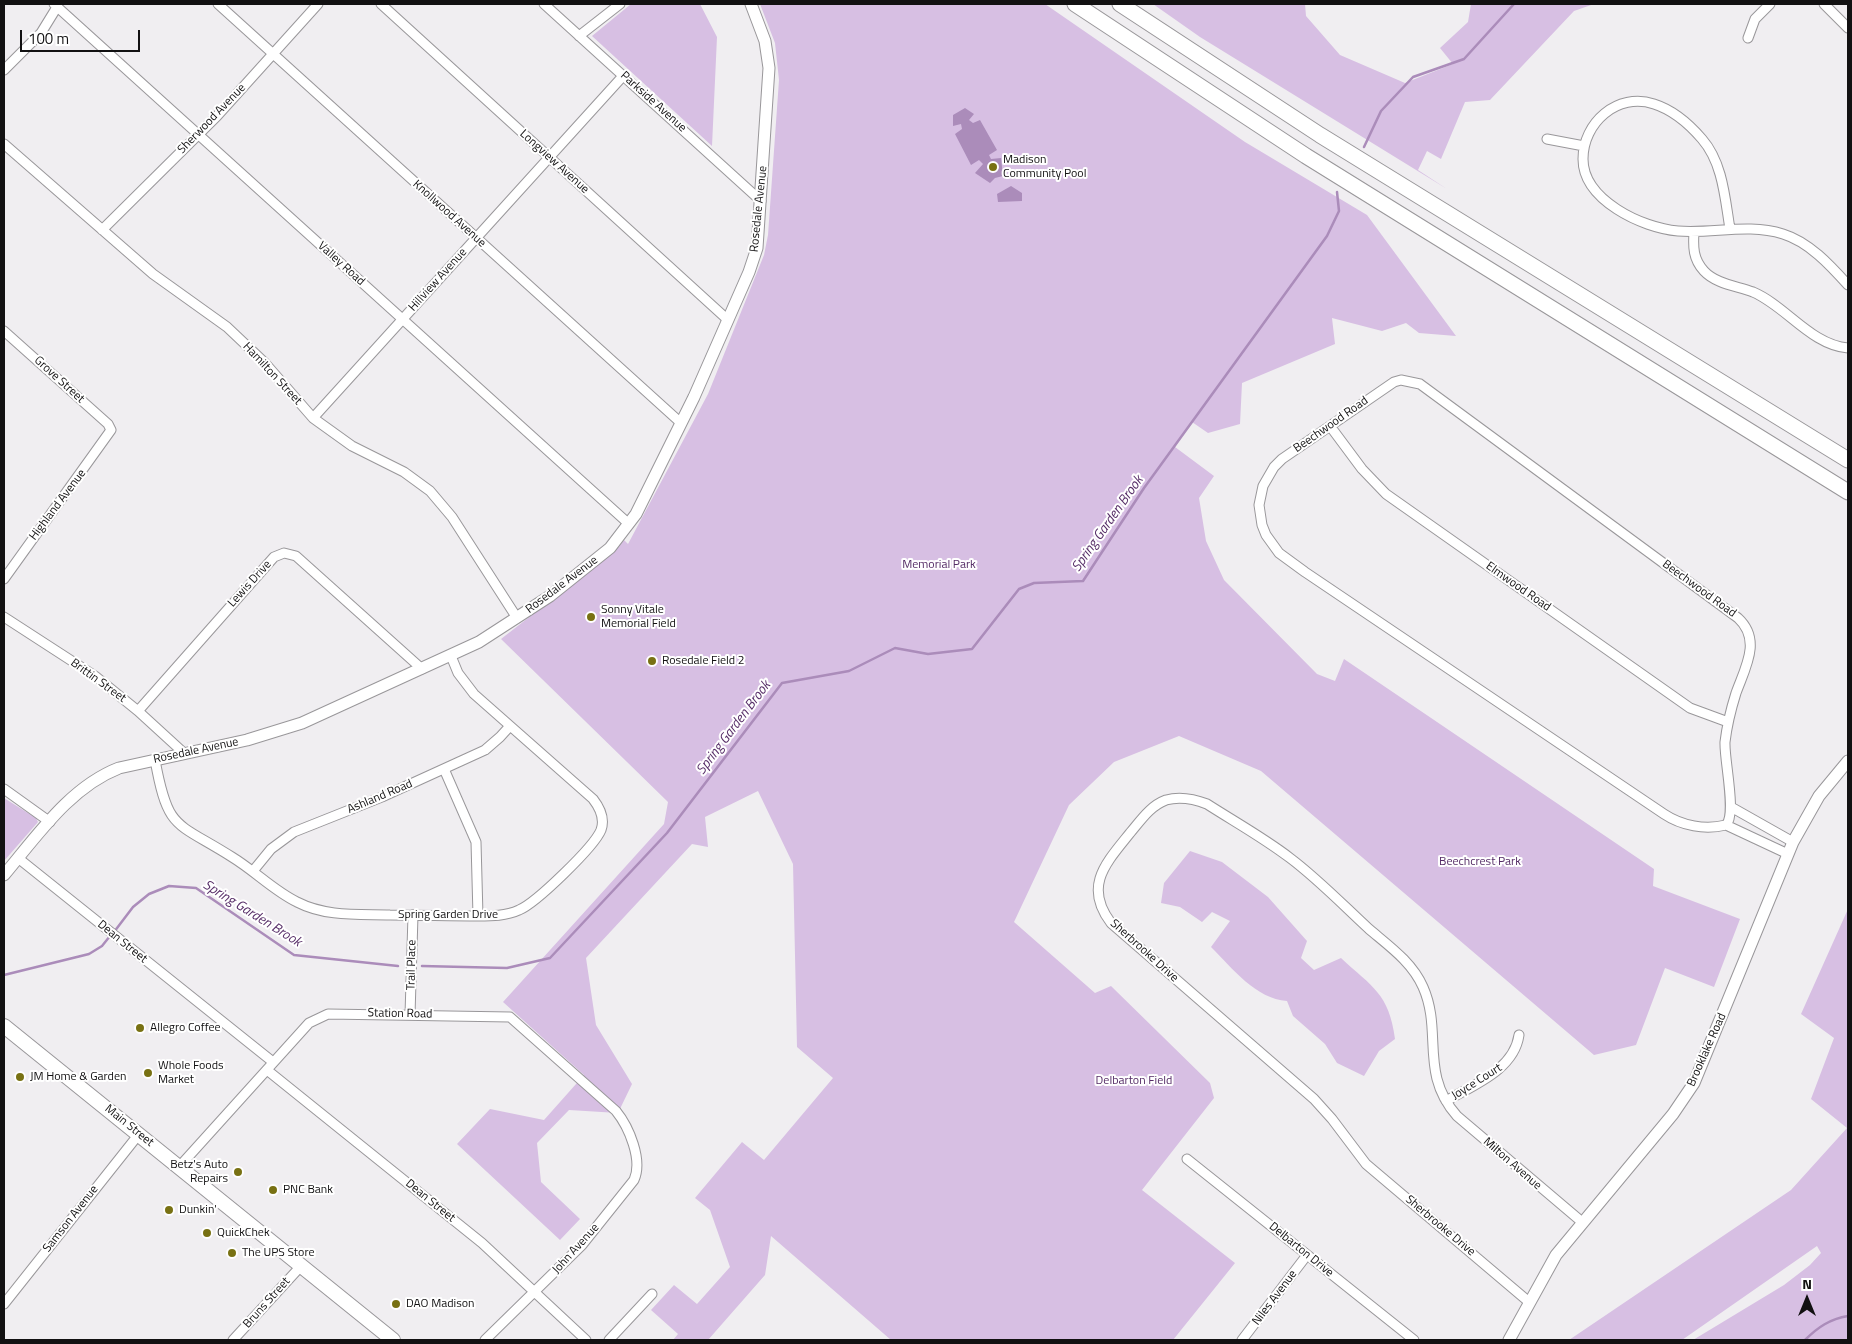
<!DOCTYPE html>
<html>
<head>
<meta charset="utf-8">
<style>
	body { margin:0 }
	#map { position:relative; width:1852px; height:1344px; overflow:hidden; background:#f0eef1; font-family:"Titillium Web",sans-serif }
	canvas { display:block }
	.frame { position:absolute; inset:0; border:5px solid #121112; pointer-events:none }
	.north { position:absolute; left:1782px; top:1274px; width:50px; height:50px; -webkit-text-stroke:4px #fff; paint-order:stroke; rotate:0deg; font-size:14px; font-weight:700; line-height:20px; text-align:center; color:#121112 }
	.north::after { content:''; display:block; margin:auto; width:18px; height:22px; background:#121112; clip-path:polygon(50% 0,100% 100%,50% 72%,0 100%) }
	.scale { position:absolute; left:20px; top:30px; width:120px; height:22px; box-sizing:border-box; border:2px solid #121112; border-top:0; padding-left:6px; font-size:15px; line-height:18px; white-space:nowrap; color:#121112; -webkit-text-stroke:4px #fff; paint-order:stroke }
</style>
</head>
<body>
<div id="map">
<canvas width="1852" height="1344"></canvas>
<div class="frame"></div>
<div class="north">N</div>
<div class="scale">100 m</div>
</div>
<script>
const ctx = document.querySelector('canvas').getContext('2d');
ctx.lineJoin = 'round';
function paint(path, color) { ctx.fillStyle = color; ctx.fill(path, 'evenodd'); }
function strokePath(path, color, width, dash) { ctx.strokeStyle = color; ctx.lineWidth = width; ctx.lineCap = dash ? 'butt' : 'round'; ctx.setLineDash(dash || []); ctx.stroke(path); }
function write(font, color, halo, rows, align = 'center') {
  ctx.font = font + ' "Titillium Web",sans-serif'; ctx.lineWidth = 4; ctx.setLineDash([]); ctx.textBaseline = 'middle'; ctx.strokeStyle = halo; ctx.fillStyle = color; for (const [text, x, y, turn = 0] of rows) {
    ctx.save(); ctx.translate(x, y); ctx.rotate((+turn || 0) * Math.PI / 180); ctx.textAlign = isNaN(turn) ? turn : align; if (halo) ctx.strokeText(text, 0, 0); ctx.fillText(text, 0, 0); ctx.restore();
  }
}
paint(new Path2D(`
	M631,4H700L717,37L712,146L592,36Z
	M760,4H1045L1245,142L1367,215L1456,336L1419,333L1406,323L1382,331L1332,318L1335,344L1242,383L1240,424L1208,433L1192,422L1175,447L1214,476L1199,498L1206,541L1224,580L1317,674L1335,681L1344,659L1654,869L1653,886L1740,919L1714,987L1665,968L1636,1045L1594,1055L1261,771L1179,736L1114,762L1069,805L1014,922L1095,993L1111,986L1210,1083L1214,1098L1142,1190L1235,1263L1173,1340H891L771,1236L765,1275L708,1340H673L678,1334L651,1310L674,1285L697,1304L730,1267L710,1210L695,1198L742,1142L764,1160L833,1078L797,1047L793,864L758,791L705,817L708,847L692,844L586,958L596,1025L632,1084L618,1113L569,1110L537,1143L541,1182L580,1219L560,1240L457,1144L490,1109L544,1120L584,1075L503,1002L664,824L668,802L501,639L613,552L624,540L628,544L708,394L764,255L768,235L779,80L775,43Z
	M1153,4H1305L1306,16L1340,55L1405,83L1453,64L1440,48L1468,22L1471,4H1594L1574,11L1490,100L1465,102L1441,159L1427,151L1418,170L1447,189L1200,37Z
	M4,798L36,818L38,822L4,861Z
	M1190,851L1222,862L1268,897L1307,941L1301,958L1314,970L1341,958C1372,987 1389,993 1395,1039L1379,1051L1364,1076L1337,1063L1325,1044L1293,1016L1287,1001C1256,999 1232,968 1211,947L1230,921L1212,912L1202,922L1180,907L1161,903L1164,883Z
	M1848,909V1340H1693L1784,1285L1810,1265L1821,1253L1817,1246L1682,1340H1569L1791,1190L1847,1128L1811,1099L1834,1038L1801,1014Z`), '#d7bfe3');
paint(new Path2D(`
	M965,108L974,114L969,120L973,123L980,120L997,150L989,155L991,159L1001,158L1003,176L995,178L990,183L975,173L983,164L979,160L971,165L955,134L962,129L961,124L953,126V115Z
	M1011,186L1022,193V201L998,202L997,194Z`), '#ab8cba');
strokePath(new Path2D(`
	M1364,147L1381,111L1413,77L1464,59L1514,4
	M114,932L133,907L149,894L169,886L196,888L294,955L398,966
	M422,966L507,968L550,958L667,833L782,683L849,671L895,648L928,654L972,649L1019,589L1034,583L1083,581L1144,488L1327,236L1339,211L1337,192
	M4,975L89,954L102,946L110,936
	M1805,1340C1818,1327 1830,1319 1848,1316`), '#ab8cba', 2.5);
const street = new Path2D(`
	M54,4L629,524
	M218,4L681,423
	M381,4L728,320
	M544,4L761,201
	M1824,4L1848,28
	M579,36L620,4
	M1748,38L1755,19L1770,4
	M4,70L41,33L57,7
	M1547,139L1584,146
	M4,144L153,274L227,327L265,363L313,418L352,446L404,472L430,491L452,517L517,618
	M1730,229C1725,199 1723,163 1702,139C1690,125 1673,110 1654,104C1617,92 1583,123 1583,159C1583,200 1642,228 1678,231C1713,234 1748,223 1783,234C1809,242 1830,265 1848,285
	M102,230L217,116L318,4
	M1694,232C1693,247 1693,259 1704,271C1716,284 1737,286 1753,292C1786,306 1811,345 1848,348
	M4,331L108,424L111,430L4,579
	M1401,380L1420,384L1738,618C1762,640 1745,668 1736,693C1731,709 1727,725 1725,742C1724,760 1737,814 1726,825C1705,830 1682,826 1664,814L1305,572L1279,553L1266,535L1262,525L1259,505L1263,486L1274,467L1282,459L1394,382Z
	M313,418L623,76
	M1330,426L1362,469L1386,494L1690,708L1728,722
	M4,617L95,676L138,711L185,754
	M138,711L274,557L284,553L296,556L422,669
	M155,760C168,831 175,821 232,857C255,871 274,891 297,902C326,917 359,914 390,915C420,915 449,916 478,916C492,916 506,916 519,910C536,903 594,847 601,830C605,819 600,808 593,799L474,694L458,673L451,656
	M444,769L476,842L478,916
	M4,789L50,822
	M1731,807L1793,842
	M1726,825L1788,854
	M18,858L273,1062
	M253,871L271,849L294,832L382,797L485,750L500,737L510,726
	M410,1015L413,915
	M267,1070L482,1243L586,1340
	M1446,1101C1473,1085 1514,1070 1519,1035
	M1187,1159L1414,1340
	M179,1167L309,1023L328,1014L510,1017L616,1111C629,1127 643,1160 634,1180L582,1245L485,1340
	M1529,1302L1366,1164L1332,1119L1314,1099L1111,923C1083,886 1106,863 1130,833C1141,820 1150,806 1166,800C1181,796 1194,799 1207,804C1235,822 1264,838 1290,858C1318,879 1343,905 1369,929C1389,946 1412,962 1423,987C1443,1032 1419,1073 1457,1116L1582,1222
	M4,1304L139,1134
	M233,1340L301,1266
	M609,1340L652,1294
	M1242,1340L1307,1255`);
const secondary = new Path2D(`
	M4,875C37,836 70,787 119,768L247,740L302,723L479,642L550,596L610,548L636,514L694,397L749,272L757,248L769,68L765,41L751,4
	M1509,1340L1556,1255L1673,1114L1694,1083L1793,842L1819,796L1848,761`);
const primary = new Path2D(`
	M4,1026L393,1340`);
const highway = new Path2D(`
	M1075,4L1306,156L1848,492
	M1120,4L1320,135L1848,460`);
strokePath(street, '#99979a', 11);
strokePath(secondary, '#99979a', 13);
strokePath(primary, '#99979a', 16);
strokePath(highway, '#99979a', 17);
strokePath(street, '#fff', 9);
strokePath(secondary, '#fff', 11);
strokePath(primary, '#fff', 14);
strokePath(highway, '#fff', 15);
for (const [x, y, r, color] of [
	[993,167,5,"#787113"],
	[591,617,5,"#787113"],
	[652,661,5,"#787113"],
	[140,1028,5,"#787113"],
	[148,1073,5,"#787113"],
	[20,1077,5,"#787113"],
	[238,1172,5,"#787113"],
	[273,1190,5,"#787113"],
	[169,1210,5,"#787113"],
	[207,1233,5,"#787113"],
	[232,1253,5,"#787113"],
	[396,1304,5,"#787113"]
]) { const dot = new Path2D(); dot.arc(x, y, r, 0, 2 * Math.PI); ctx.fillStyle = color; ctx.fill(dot); strokePath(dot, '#fff', 2); }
write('12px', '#121112', '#fff', [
	["Parkside Avenue",653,102,42],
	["Sherwood Avenue",212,119,-46],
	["Longview Avenue",554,162,42],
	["Rosedale Avenue",759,209,-84],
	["Knollwood Avenue",449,214,42],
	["Valley Road",341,264,42],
	["Hillview Avenue",438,280,-48],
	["Hamilton Street",272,374,47],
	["Grove Street",59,380,42],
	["Beechwood Road",1331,425,-35],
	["Highland Avenue",58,505,-53],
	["Lewis Drive",250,584,-48],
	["Rosedale Avenue",562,585,-37],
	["Elmwood Road",1518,587,35],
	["Beechwood Road",1699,589,36],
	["Brittin Street",98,681,36],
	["Rosedale Avenue",196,751,-12],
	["Ashland Road",380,797,-23],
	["Spring Garden Drive",448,915],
	["Dean Street",122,942,39],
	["Sherbrooke Drive",1144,951,42],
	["Trail Place",412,965,-89],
	["Station Road",400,1014,1],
	["Brooklake Road",1707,1050,-66],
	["Joyce Court",1477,1082,-32],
	["Main Street",129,1126,39],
	["Milton Avenue",1512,1164,41],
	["Dean Street",430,1201,39],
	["Samson Avenue",71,1219,-52],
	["Sherbrooke Drive",1440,1226,40],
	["John Avenue",576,1249,-48],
	["Delbarton Drive",1301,1250,39],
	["Niles Avenue",1275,1298,-53],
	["Bruns Street",267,1303,-48]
]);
write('12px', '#121112', '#fff', [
	["Madison",1003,160],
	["Community Pool",1003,174],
	["Sonny Vitale",601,610],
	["Memorial Field",601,624],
	["Rosedale Field 2",662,661],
	["Allegro Coffee",150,1028],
	["Whole Foods",158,1066],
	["Market",158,1080],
	["JM Home & Garden",30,1077],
	["Betz's Auto",228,1165,"right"],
	["Repairs",228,1179,"right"],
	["PNC Bank",283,1190],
	["Dunkin'",179,1210],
	["QuickChek",217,1233],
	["The UPS Store",242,1253],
	["DAO Madison",406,1304]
], 'left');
write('12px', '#542b65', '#fff', [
	["Memorial Park",939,565],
	["Beechcrest Park",1480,862],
	["Delbarton Field",1134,1081]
]);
write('italic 14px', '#572e68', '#fff', [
	["Spring Garden Brook",1108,524,-55],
	["Spring Garden Brook",734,728,-53],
	["Spring Garden Brook",252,914,32]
]);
</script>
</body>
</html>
